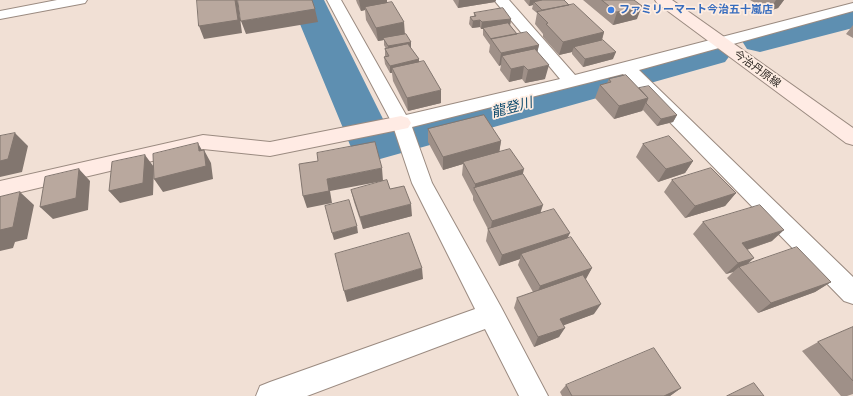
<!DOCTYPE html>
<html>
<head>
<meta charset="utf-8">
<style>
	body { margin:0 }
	canvas { display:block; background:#f1e0d5 }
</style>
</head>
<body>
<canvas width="853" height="396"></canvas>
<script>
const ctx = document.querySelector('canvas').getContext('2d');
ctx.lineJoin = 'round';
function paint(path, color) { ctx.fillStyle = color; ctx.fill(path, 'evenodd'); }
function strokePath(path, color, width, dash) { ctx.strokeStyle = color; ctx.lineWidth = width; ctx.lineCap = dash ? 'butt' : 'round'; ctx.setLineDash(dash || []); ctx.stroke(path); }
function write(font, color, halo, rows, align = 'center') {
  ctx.font = font + ' "Noto Sans","Noto Sans JP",sans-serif'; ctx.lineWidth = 3.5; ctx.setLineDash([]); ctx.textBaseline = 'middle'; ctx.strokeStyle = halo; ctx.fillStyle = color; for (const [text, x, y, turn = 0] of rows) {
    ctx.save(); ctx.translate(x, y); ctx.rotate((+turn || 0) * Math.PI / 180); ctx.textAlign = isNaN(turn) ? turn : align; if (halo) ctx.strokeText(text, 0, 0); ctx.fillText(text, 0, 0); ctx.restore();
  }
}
paint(new Path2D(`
	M290,0H324L386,125L712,43L725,46L731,54L725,62L373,161L357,157L350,145Z
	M853,7V28L760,52L747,49L742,41L747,33Z`), '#5e8fb1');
const street = new Path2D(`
	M57,0H87L85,3L80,4L0,19V11Z
	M327,0H341L406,115L560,79L494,0H509L575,75L853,3V11L639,70L853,277V304L844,301L623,74L412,127L432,183L501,307L548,396H519L485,329L307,396H256L260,386L270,382L475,309L412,183L392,123Z`);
const secondary = new Path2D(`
	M655,0H672L853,128V145L846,143L657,3Z
	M401,116L408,118L411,123L408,128L270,156L203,149L0,197V181L203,135L270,142Z`);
strokePath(street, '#9b8b81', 2);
strokePath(secondary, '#9b8b81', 2);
paint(street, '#fff');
paint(secondary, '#ffebe4');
paint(new Path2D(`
	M356,0H387V3L405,34L411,42V48L419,59V62L441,103L408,111L393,81L392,73H390L385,64L384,57L385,56V49H386L384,45V40L378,41L366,20L365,10L361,11L357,3Z
	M453,0H496L495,2L458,8Z
	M524,0H564L569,5L604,32L602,41L613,59L583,67L572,54V52L559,55L543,37V34L535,24L537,13L532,9L533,5L529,6Z
	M583,0H634L637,19L613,25Z
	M750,0H784L778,8L769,11Z
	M474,13L511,19L510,25L517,34L539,45L537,52L545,79L525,83L522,79L509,82L500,70L501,65L499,66L489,52L490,45L483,35V29H481L480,27L472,28L469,24L470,17L474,16Z
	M853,25V38L846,34Z
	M609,79L639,88L677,115L673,122L657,126L643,110L642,111L614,119L595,98L600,85L607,83Z
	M428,129L501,141L499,152L523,174L541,213L567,239L592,268L585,279L594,314L563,325L559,337L534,347L514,308L517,298L533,292L518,265L520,259L499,266L486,241L488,229L473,200V196L462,175L463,164L443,170L428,142Z
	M643,144L693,161L685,173L658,182L636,157Z
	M672,180L736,193L725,206L685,218L664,192Z
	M390,189L412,216L363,229L354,202L351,190Z
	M703,222L772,241L747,250V264L831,282L815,292L758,313L727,278L733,272L726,274L693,234Z
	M853,327V394L847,396H841L802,351L818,342Z
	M566,385L681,388L670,396H562L560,392Z`), '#9f9088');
paint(new Path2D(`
	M235,0H237L238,3L242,33L204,39L199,26Z
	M359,0H387V6L365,7V10L361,11Z
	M459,0H496L495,2L458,8Z
	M530,0H556L534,2L533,5L529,6Z
	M776,0H784L778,8L769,11Z
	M642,6L637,19L613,25L617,12Z
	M315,9L318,22L246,34L241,21Z
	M511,19L510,26L483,28V29H481L482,22Z
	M480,20V27L472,28L473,21Z
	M404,22L405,35L383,38L384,40L378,41L376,28Z
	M604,32L600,45L574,47L572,52L559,55L563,42Z
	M411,42V49L388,54V46Z
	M539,45L536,58L502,56L501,65L499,66L501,53Z
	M616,52L613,59L583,67L585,59Z
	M419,59V66L392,68V73H390V66Z
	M549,65L545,79L525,83L528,70Z
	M524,66L522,79L509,82L511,69Z
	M441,90V103L408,111L407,98Z
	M648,98L642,111L614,119L619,106Z
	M677,115L673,122L657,126L661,119Z
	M15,133L28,146L22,172L0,177V161Z
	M501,141L499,154L463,162V164L443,170V157Z
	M198,143L204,154V150L211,163L213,179L163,192L154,179L199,151Z
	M145,155L154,167L153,195L120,203L109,191Z
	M693,161L685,173L658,182L666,169Z
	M382,168L383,181L330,191L332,203L307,208L303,196L327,179Z
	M79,169L90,181L88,210L53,219L40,207Z
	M524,169L521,182L475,189V184Z
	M20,192L34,205L27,239L15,242L13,248L0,251V230Z
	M736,193L725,206L685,218L695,206Z
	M411,204L412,216L363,229L360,217Z
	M543,205L539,217L490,233L492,221Z
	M357,226L358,233L334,240L332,233Z
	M784,230L772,241L730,255L742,243Z
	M570,233L564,245L521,254L520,259L499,266L502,255Z
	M754,258L742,269L739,267L733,272L726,274L738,263Z
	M422,268L423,279L347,302L344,291Z
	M592,268L586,279L536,297L540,286Z
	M831,282L815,292L758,313L771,303Z
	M601,304L594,314L554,329L560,319Z
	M565,328L559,337L534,347L538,337Z
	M681,388L670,396H664Z`), '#82766f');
const building = new Path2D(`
	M197,0H235L238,20L199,26Z
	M238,0H312L315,9L241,21Z
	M543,0H564L569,5L542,10L534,2Z
	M602,0H634L642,6L617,12Z
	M392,2L404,22L376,28L365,7Z
	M574,4L604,32L563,42L546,24L548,23L537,12Z
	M503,8L511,19L482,22L480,20L473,21L470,17L476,16L474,13Z
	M508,23L517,34L491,39L483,28Z
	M527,32L539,45L501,53L491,39Z
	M406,34L411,42L388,46L383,38Z
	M603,40L616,52L585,59L574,47Z
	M408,44L419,59L390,66L384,57L389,56L385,49Z
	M535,49L549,65L528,70L524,66L511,69L502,56Z
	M424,61L441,90L407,98L392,68Z
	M626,75L648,98L619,106L600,85L611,82L609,79Z
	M649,86L677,115L661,119L646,103L648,98L639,88Z
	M484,115L501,141L443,157L428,129Z
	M15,133L8,159L0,161V136Z
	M669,136L693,161L666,169L643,144Z
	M375,142L382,168L327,179L329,191L303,196L299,164L318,161L317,153Z
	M198,143L199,151L204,150L206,166L154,179L153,154Z
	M510,149L524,169L475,184L463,162Z
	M145,155L143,183L109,191L112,162Z
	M711,168L736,193L695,206L672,180Z
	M79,169L76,198L40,207L45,177Z
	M523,174L543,205L492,221L474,188Z
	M387,180L390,189L404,186L411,204L360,217L351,190Z
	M20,192L13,227L0,230V197Z
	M349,200L357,226L332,233L325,206Z
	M760,205L784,230L742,243L754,258L738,263L703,222Z
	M554,209L570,233L502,255L488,229Z
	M409,233L422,268L344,291L335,254Z
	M571,237L592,268L540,286L521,254Z
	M797,247L831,282L771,303L739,267Z
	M583,275L601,304L560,319L565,328L538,337L517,298Z
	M853,327V381L818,342Z
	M654,348L681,388L664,396H572L566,385Z
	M754,383L764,396H727Z`);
paint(building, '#b9a89e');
strokePath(building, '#82766f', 1);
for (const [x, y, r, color] of [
	[611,10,4,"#3f7fe0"]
]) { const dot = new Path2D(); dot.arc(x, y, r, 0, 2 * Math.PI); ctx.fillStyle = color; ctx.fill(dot); strokePath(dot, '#feede2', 1.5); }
write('bold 11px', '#366cbe', '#feede2', [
	["ファミリーマート今治五十嵐店",619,10]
], 'left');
write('11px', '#2f2824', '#feede2', [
	["今治丹原線",757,69,36]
]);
write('italic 14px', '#0d4a6d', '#feede2', [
	["龍登川",512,108,-15]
]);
</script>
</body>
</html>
